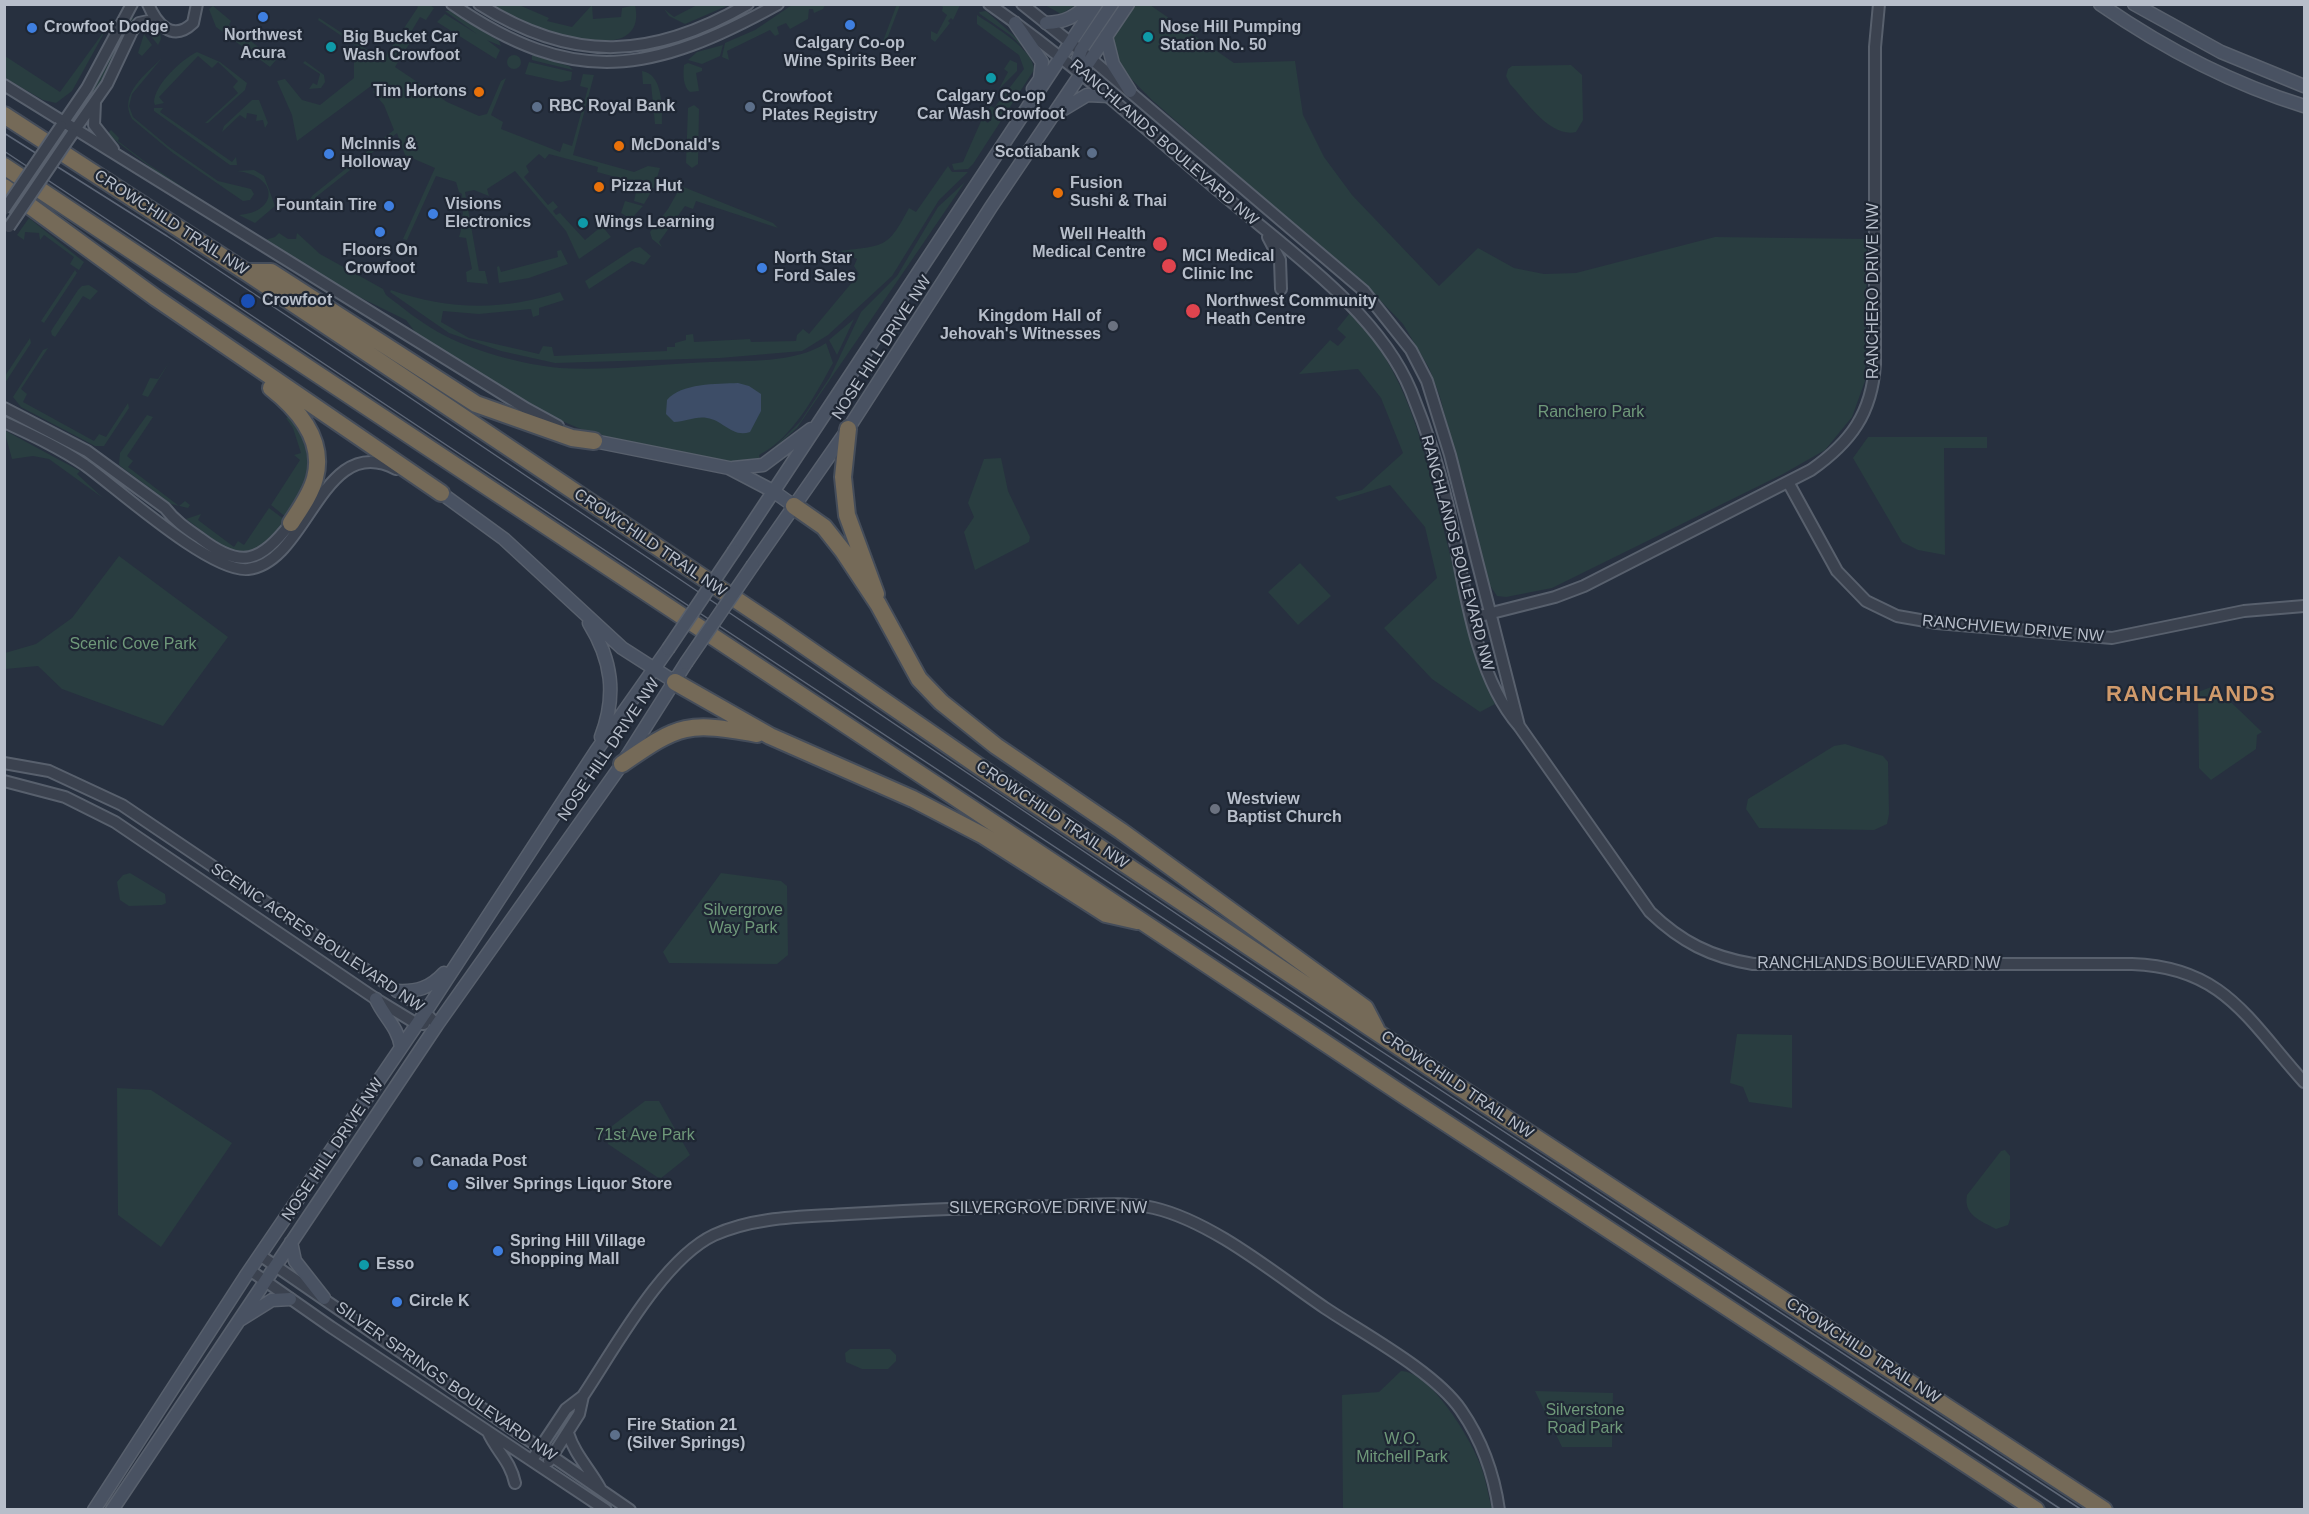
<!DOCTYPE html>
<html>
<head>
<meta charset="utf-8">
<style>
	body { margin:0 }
	#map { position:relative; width:2309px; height:1514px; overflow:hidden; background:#27303f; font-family:Helvetica,sans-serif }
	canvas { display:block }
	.frame { position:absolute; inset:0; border:6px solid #b7beca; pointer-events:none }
</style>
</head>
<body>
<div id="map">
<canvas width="2309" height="1514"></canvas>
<div class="frame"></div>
</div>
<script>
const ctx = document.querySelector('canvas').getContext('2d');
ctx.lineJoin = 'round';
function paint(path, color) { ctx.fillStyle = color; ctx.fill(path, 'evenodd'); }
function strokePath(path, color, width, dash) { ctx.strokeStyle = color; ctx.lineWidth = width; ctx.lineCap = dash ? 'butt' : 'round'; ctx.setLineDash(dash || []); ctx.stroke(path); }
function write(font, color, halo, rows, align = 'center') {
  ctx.font = font + ' Helvetica,sans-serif'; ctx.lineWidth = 4.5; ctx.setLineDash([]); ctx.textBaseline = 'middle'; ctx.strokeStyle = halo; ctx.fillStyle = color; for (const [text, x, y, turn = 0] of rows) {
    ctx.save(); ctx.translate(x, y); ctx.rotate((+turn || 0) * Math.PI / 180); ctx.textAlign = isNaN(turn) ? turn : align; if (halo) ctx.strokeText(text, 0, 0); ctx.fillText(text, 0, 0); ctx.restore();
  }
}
paint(new Path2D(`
	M897,4L900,5L884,47L882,44Z
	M416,5H430L434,8L426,20L420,17L411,32L414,36L395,67L447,102L479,116L487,114L501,81L506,78L491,115L503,122L501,129L560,152L563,143L572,146L588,88L580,86L583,74L594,75L573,155L634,172L648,166L660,168L654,187L644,204L634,201L638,183L597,172L598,167L549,154L545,159L539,154L526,166L529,172L524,177L548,205L553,201L558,207L553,211L556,215L560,213L585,240L602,226L611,237L579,259L566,231L515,171L487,189L489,196L474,190L465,192L479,271H485L488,284L467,282L466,272L472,269L466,238L459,237C464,223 463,208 462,194L459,192L456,182L436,176L407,240L403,239L435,168L405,155L397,133L316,197L318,203L310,208L307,203L313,195L394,130L384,105L373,92L378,87L375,83L297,141L292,115L277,81L285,79L302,100L320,105L354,78V59L361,49L318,20L319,18L383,60L418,7Z
	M491,5H519L549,18L547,21L572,27L592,5L593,19L621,17L622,8L635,5C648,64 555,36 528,25C515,20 502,12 491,5Z
	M697,5H729L685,24L669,16L664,9L674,17Z
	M792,5H825L823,9L814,13L813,9H809L808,19L790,29L786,23L777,27L779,34L775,36L770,30L727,51L729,60L722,57L725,43L755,30Z
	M938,5H960L953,20L951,18L948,21L950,23L935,42L931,39V31L937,34L947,15L942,11L943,7Z
	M1045,5H1076L1061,14Z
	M1133,5H1150L1234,63L1295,61L1303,115L1324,157L1352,195L1439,286L1478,248L1514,268L1544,274L1576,273L1715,237L1867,239L1865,381L1852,417L1825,450L1783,474L1552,588L1506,597L1497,596L1489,584L1440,397L1429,368L1403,324L1377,297L1152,100C1139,86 1111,63 1112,42C1113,29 1126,15 1133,5Z
	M213,6L231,21L229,25L276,60L270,67L216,27L209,9Z
	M445,11H451L499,41L501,46L487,40L500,50L496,59L437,22L445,14L477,34Z
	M986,11L1028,48L1032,56L1010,35L980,14L979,12Z
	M131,15L134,20L91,100L74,121L73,118Z
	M977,15C993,26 1034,49 1034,70L973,164L968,169L954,170L952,164L963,162L982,119L988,123L993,115L987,111L991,106L994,108L1024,69L1019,55L977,24Z
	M108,26L72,91L56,103L43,100L5,78V56L60,92Z
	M144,27H153L160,32L161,39L158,45Z
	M144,34L152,45L142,56L138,53Z
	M723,45L720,56L702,64L688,60L697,52Z
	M197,52L220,62L247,83L245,90L208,123H205L238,93L233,87L238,81L218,62L212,68L198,56L159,97L164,103L155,105L154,102C155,84 182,59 197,52Z
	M507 62a7 7 0 1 1 14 0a7 7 0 1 1-14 0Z
	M532,55L569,66L573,70L532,60Z
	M162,58L132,94L129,106L133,117L169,147L218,181L251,189L254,194L250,200L243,201L173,153L132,119C118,94 146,74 162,58Z
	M1010,60L1017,63V71L999,89L1008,72L1004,69Z
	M305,61L324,75L325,82L321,88L309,89L313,83L317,85L320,74L303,63Z
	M529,62L572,72L571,80L561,82L525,74Z
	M688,63L702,68V71L696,73L699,91L690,92C683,87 683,74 684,65Z
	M1571,65L1582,75L1583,120L1576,132C1550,138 1526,101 1510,84L1506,76L1508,69L1512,66Z
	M642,71C663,74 662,107 662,124H655L651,84H643Z
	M252,100H259L268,123L265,128L263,120L256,121L257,115L247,113L246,119L240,115L222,132L224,126Z
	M694,105L699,109L698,164L692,168L686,163L688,108Z
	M154,108H163L160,112L232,162L236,157L237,165H260H230L154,111Z
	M111,130L119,138L118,141L148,164L255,235L175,186L107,134Z
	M948,166L952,172H968L939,200L892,276L828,335L802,351L720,358L555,363L501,351L449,333L390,292L391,290C447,310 504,311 560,292L564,300L539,308V315L533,317L531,309L479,314L443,311L441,322L469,338L539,354L543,346L552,347L554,356L667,351V347H675V343L686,340V335L693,334L694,342L750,339L751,342L796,341L797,335L803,329L809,334L859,274L854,266L857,259L840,251C884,245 887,250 909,208L916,212Z
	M254,170L264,176L275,206L255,223L239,215C279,212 279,176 237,171Z
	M965,182L797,428L764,457L800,422L830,377L861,312L897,276L938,207Z
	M681,186L773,223L778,228L696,201L693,209L685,206L659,242L662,247L652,239L650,232L668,209Z
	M625,201L643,206L631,219L621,213Z
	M29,218L84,262L79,270L70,264L74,257L44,235L40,240L39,233L25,232L24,240L17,235Z
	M279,233L288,239H296L297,233L320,254L383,289L386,295C403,308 420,322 438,332C469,350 524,365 560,368C609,371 661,364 710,362C747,360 794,364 826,343L833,363C815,395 793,438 759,455L760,460L736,463L622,441L581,429L557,419L419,337L406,320L345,290L265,240L275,237Z
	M640,247L651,256L644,265L632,261L589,289L585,281L635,248Z
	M561,250L568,264L529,278L499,283L497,267L499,266L501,272L558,257L557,251Z
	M75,270L77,273L44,323L41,321Z
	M89,285L98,291L90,300L83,296L55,337L52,335L51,331L78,290L82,286Z
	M1350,313C1408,371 1423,446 1442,523C1454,572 1467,620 1480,669L1495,704L1480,712L1432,679L1384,628L1437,578L1425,527L1390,485L1339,501L1335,497L1362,490L1403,453L1381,398L1358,369L1299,374L1330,340L1338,346L1346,337L1337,329Z
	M854,319L837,355L829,340Z
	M30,338L31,343L5,383V376Z
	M48,348L21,389L27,394L23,402L94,441L99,434L106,437L128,403L129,408L104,446H95L21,407L13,397L43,350Z
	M170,361L148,397L142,395L150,378L158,379Z
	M147,415L153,417L127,456L133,461L128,467L179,506L185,501L190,505L188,508L171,504L119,465L120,453Z
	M293,415L310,449L308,482L287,518L271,505L300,460L294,455L301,453L293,428L286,418Z
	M4,430L80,471L77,474L103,498L49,459L33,456L12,459Z
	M1868,437H1987V448H1944L1945,555L1918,550L1902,542L1853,458Z
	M1001,458L1008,491L1030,537L1029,542L975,570L964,532L974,517L968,503L984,459Z
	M269,508L285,520L286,523C246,575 228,549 186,519L201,514L198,520L234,547L238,541L244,545Z
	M119,556L228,637L163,726L62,689L38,666L5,669V653L36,644L72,618Z
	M1300,563L1331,596L1298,625L1268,592Z
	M2214,686L2262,732L2257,735L2256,749L2211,780L2199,768L2198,692Z
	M1845,744L1883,756L1888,762L1889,814L1887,824L1874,830L1759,828L1746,809L1748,799L1834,746Z
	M130,873L165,894L166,903L162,905L129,906L120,900L117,882L123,875Z
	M721,873L781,881L787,886L788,955L777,964L669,963L663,952Z
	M1737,1034L1792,1035V1108L1749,1102L1743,1087L1730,1083Z
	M117,1088L151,1090L232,1143L161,1247L118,1215Z
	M645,1101H659L690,1155L660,1179L608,1144L605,1134L608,1129Z
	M2005,1150L2010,1156V1219L2008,1225L1996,1229C1981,1221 1963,1215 1967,1195L2001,1151Z
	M850,1349H890L896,1355V1361L888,1369H862L846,1362L845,1353Z
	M1401,1371C1430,1371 1471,1439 1480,1464C1486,1479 1488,1495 1492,1509H1343L1342,1395L1379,1392Z
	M1535,1391L1613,1393L1612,1447H1562Z`), '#293d40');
paint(new Path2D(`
	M738,383L749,386L761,394V411L750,432C732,438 723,420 707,418C695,416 685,422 674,422L666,414L667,400C681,383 717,384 738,383Z`), '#3d4d67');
const tertiary = new Path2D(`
	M148,4C156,23 172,43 193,23L197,4
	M452,4C575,89 653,73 778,4
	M479,4C573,64 653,59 748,4
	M989,4C1072,62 1145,128 1221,193C1286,249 1378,311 1411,391C1426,428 1439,467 1448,506C1463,575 1473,674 1519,726L1650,912C1681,942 1711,957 1753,964H2132C2224,967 2248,1020 2304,1082
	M1022,4L1096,63L1364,291L1411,350L1427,381L1450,455L1519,726
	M4,85L527,409L558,426
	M95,102L94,125L113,149
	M61,126L87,88L132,4
	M72,134L107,84L132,31L139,23L148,21L157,22
	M1268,237L1280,260L1281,289
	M4,408L87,451L165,508C175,521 187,529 200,538C242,570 260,562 291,523
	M4,422C32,435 60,448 85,465C117,488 211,573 248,569C308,563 322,430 396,469
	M1788,482L1837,571L1866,601L1897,616L1937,623L2112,638L2244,611L2304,606
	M1472,618L1555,597L1584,586L1811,470C1851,442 1872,413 1875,364V47L1879,4
	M4,763L49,771L122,805L418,1005L437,1025
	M4,781L65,797L115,822L376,999L417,1024H424
	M261,1256L630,1510
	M251,1271L331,1327L606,1510
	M488,1432C497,1452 510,1460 515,1483
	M568,1433C575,1455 589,1468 600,1488
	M532,1460L566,1409L583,1396C615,1348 663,1259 714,1235C756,1216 803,1217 848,1214C916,1210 984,1207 1052,1206C1085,1206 1122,1201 1154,1208C1213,1222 1275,1274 1325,1308C1364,1334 1435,1372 1461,1410C1481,1439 1494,1474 1499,1510
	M549,1461L579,1414L583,1396`);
const secondary = new Path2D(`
	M2100,4C2162,47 2233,84 2304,106
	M2134,4L2221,52L2304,86
	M1015,23L1042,62L1040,79L1033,89
	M1046,23C1066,22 1074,17 1089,4
	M1106,36L1113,64L1130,91
	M1081,72L1078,59L1081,50L1112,4
	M1057,113L1087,95L1109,96
	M594,441L729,468L773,491L794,506
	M733,468L763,465L811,429
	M441,493L504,539L622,648L675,682
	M734,551L1096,4
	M753,565L848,429L991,207L1128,4
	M589,623C612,660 617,695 601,737
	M397,991C417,992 430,988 444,973
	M376,999C384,1017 398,1027 401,1047
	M291,1242L295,1261L324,1298
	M240,1320L272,1300L290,1299
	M94,1510L245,1277L426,1011L596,751L668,649
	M112,1510L437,1025L622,764L686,663`);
const motorway = new Path2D(`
	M4,115L246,272L777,627L1000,781L1483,1103L2104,1510
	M4,166L1408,1098L2036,1510
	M4,187L156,298L441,493
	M246,272H271L476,404L572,438L594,441
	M271,388C299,410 325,440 315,478C311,494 300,509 291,523
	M848,429L843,477L847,515L876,594
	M794,506L824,527L843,551L878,604L919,679L941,702L996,746L1121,831L1365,1008L1376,1029
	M675,682L770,736L913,799L984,836L1106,914L1137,921
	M622,764C681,723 687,722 757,734`);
strokePath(tertiary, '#58606d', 14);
strokePath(secondary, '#58606d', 15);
strokePath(motorway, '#454d5a', 20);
strokePath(tertiary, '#3b424f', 10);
strokePath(secondary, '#495262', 12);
strokePath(motorway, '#756a58', 16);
strokePath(new Path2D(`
	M4,133L167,236L403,393L1361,1038L2082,1510
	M4,151L657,585L2062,1510`), '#5d6676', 1.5);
const tertiaryBridge = new Path2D(`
	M4,210L61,126
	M9,227L72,134`);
const secondaryBridge = new Path2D(`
	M668,649L734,551
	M686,663L753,565`);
strokePath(tertiaryBridge, '#58606d', 14, []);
strokePath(secondaryBridge, '#58606d', 15, []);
strokePath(tertiaryBridge, '#3b424f', 10);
strokePath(secondaryBridge, '#495262', 12);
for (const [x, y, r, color] of [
	[263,17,6,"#3f7fe0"],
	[850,25,6,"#3f7fe0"],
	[32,28,6,"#3f7fe0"],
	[1148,37,6,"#0f9aa8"],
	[331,47,6,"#0f9aa8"],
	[991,78,6,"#0f9aa8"],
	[479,92,6,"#e8710a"],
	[537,107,6,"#5c6f8a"],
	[750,107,6,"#5c6f8a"],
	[619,146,6,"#e8710a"],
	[1092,153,6,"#5c6f8a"],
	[329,154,6,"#3f7fe0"],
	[599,187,6,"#e8710a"],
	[1058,193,6,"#e8710a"],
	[389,206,6,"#3f7fe0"],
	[433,214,6,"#3f7fe0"],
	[583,223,6,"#0f9aa8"],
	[380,232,6,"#3f7fe0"],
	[1160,244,8,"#e0444e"],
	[1169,266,8,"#e0444e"],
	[762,268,6,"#3f7fe0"],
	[248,301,8,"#1a4fb4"],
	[1193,311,8,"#e0444e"],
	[1113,326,6,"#6b7280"],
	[1215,809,6,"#6b7280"],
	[418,1162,6,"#5c6f8a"],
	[453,1185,6,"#3f7fe0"],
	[498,1251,6,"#3f7fe0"],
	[364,1265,6,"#0f9aa8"],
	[397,1302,6,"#3f7fe0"],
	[615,1435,6,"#5c6f8a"]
]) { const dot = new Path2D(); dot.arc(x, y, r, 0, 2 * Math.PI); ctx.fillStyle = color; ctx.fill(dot); strokePath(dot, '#1f2734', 2); }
write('bold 16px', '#b7beca', '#1f2734', [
	["Crowfoot Dodge",44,28],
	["Nose Hill Pumping",1160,28],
	["Station No. 50",1160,46],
	["Northwest",263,36,"center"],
	["Acura",263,54,"center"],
	["Big Bucket Car",343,38],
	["Wash Crowfoot",343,56],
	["Calgary Co-op",850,44,"center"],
	["Wine Spirits Beer",850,62,"center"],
	["Tim Hortons",467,92,"right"],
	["Calgary Co-op",991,97,"center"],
	["Car Wash Crowfoot",991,115,"center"],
	["Crowfoot",762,98],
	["Plates Registry",762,116],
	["RBC Royal Bank",549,107],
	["McInnis &",341,145],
	["Holloway",341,163],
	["McDonald's",631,146],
	["Scotiabank",1080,153,"right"],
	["Fusion",1070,184],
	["Sushi & Thai",1070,202],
	["Pizza Hut",611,187],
	["Visions",445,205],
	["Electronics",445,223],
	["Fountain Tire",377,206,"right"],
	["Wings Learning",595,223],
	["Well Health",1146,235,"right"],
	["Medical Centre",1146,253,"right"],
	["Floors On",380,251,"center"],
	["Crowfoot",380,269,"center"],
	["MCI Medical",1182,257],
	["Clinic Inc",1182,275],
	["North Star",774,259],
	["Ford Sales",774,277],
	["Crowfoot",262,301],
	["Northwest Community",1206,302],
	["Heath Centre",1206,320],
	["Kingdom Hall of",1101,317,"right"],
	["Jehovah's Witnesses",1101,335,"right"],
	["Westview",1227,800],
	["Baptist Church",1227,818],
	["Canada Post",430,1162],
	["Silver Springs Liquor Store",465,1185],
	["Spring Hill Village",510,1242],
	["Shopping Mall",510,1260],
	["Esso",376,1265],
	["Circle K",409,1302],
	["Fire Station 21",627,1426],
	["(Silver Springs)",627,1444]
], 'left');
write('16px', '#b7beca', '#1f2734', [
	["RANCHLANDS BOULEVARD NW",1164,143,41],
	["CROWCHILD TRAIL NW",171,223,33],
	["RANCHERO DRIVE NW",1874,291,-90],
	["NOSE HILL DRIVE NW",882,348,-57],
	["CROWCHILD TRAIL NW",650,543,34],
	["RANCHLANDS BOULEVARD NW",1457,553,75],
	["RANCHVIEW DRIVE NW",2013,629,5],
	["NOSE HILL DRIVE NW",609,750,-56],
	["CROWCHILD TRAIL NW",1052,815,34],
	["SCENIC ACRES BOULEVARD NW",317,938,34],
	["RANCHLANDS BOULEVARD NW",1879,964],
	["CROWCHILD TRAIL NW",1457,1085,34],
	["NOSE HILL DRIVE NW",333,1150,-56],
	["SILVERGROVE DRIVE NW",1048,1209],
	["CROWCHILD TRAIL NW",1863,1351,33],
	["SILVER SPRINGS BOULEVARD NW",446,1382,35]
]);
write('16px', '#6f997a', '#1f2734', [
	["Ranchero Park",1591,413],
	["Scenic Cove Park",133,645],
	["Silvergrove",743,911],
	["Way Park",743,929],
	["71st Ave Park",645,1136],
	["Silverstone",1585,1411],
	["Road Park",1585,1429],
	["W.O.",1402,1440],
	["Mitchell Park",1402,1458]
]);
ctx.letterSpacing = '1.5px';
write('bold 22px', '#d09a6b', '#1f2734', [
	["RANCHLANDS",2191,695]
]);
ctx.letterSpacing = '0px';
</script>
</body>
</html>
